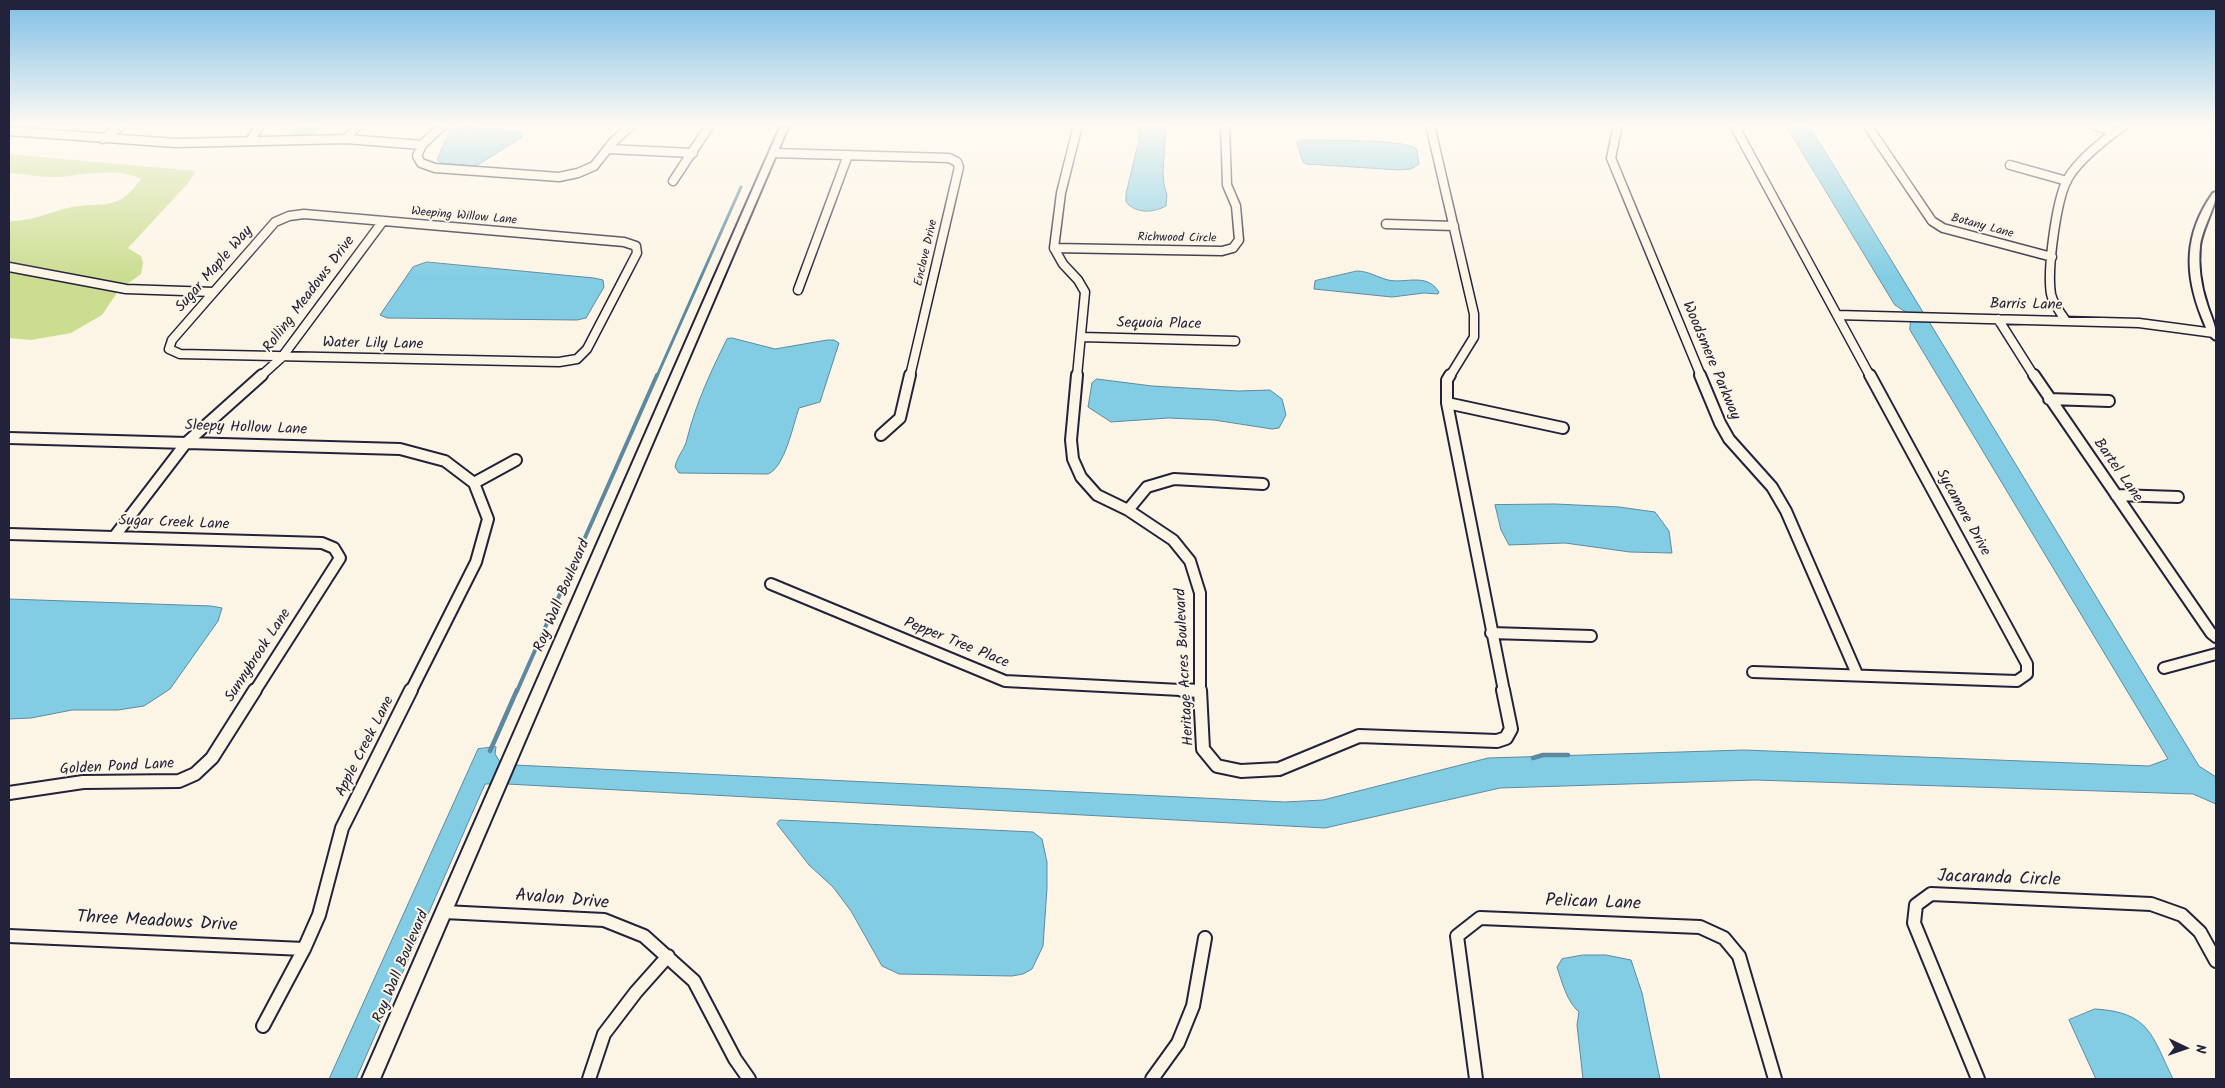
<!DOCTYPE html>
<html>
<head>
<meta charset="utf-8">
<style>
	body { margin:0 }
	#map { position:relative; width:2225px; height:1088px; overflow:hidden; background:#fcf5e5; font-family:Kalam,sans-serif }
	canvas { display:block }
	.frame { position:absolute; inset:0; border:10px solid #22223b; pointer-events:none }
	.north { position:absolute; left:2160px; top:1023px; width:50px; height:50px; -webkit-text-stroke:4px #fcf5e5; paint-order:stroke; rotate:93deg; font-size:14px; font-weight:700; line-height:20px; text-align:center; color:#22223b }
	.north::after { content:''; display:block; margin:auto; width:18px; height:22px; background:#22223b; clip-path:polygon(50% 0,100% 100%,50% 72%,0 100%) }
</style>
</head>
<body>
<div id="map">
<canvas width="2225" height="1088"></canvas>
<div class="frame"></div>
<div class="north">N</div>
</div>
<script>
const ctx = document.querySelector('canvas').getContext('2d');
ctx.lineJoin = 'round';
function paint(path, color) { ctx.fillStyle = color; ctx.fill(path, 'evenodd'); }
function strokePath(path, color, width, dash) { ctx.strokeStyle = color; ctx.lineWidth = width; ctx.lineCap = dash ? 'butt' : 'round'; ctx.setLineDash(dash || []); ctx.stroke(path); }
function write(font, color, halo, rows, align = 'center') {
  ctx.font = font + ' Kalam,sans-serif'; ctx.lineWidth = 4; ctx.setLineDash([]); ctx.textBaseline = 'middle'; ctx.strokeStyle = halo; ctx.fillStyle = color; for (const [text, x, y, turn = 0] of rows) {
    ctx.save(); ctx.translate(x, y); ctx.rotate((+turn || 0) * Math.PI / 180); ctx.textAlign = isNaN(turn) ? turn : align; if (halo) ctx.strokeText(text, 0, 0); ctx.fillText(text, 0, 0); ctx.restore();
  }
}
paint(new Path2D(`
	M9,154L196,171L189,182L128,248L141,256L143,263L141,274L119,290L102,315L71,333L31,340L9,338V223L11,221C32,221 44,214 64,209C99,199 115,216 141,179C117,167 85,175 60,177C43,178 25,174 9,173Z`), '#cbdd91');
const water = new Path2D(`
	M300,125H324C313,135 305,138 291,133Z
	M1139,125H1166L1163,171L1164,185L1167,195L1166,206C1153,213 1136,214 1126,202V194L1137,148L1139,144Z
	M1786,125H1809L1924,314L1907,313L1895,305Z
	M465,127L522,132V137L476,166L442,163L437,160C440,154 448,131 452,129C455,128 461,128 465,127Z
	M1303,140C1320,141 1411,138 1417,150L1419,164L1411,169L1399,170L1306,164L1303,162L1297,143Z
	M427,262L594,278L603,280L604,287L586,318L577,320L387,318L380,315L413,267Z
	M1357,271C1368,271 1377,277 1388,280C1406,284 1426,272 1439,292L1438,294L1424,293L1392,297L1314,289L1315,281Z
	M1911,320H1928L2199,766L2216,777V804L2193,794L1755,780L1500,788L1325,828L507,784L515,765L1285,802L1323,800L1488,758L1744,750L2149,766L2168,759L1910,330Z
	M732,338L775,349L827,340H834L839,343L820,402L799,408C793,425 785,467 768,474L679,473L675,467C677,456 685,449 687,439C696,403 711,371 727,339Z
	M1097,379L1152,386L1238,391L1270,390L1282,399L1286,415L1279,428L1272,429L1214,420L1168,418L1111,422L1088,407L1092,383Z
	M1555,504L1619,507L1655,512L1669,531L1672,553L1630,552L1565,543L1509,545L1501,530L1495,505Z
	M9,599L211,606L222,608L218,621L170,689L144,706L118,710H72L31,718L9,719Z
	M496,747L495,754L500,762L491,784H485L356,1079H329L478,749Z
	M780,820L1033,832L1042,839L1047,862V888L1043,946L1032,969L1023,974L1012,976L899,974L882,966L851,911L833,887L809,865L777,824Z
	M1583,955H1606L1631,960L1642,993L1660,1079H1583L1577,1025L1579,1012C1567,1002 1562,982 1557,967L1562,959Z
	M2095,1009C2150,1012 2152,1036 2173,1079H2096L2069,1020Z`);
paint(water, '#83cde4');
strokePath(water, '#5c89a0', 1);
strokePath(new Path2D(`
	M657,376L741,187`), '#5c89a0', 3);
strokePath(new Path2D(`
	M517,691L657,375`), '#5c89a0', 4);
strokePath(new Path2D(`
	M490,751L517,690
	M1533,758L1543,755H1568`), '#5c89a0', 4.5);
const minorFar2 = new Path2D(`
	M443,125L422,145L417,156L421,163L435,168L559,177L578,173L594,166L613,142L632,125
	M1430,125L1474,314V337L1450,376
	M1618,125L1611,158L1701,376
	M1734,125L1870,376
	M1867,125L1932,221L1943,228L2052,257
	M2094,125L2113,132
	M9,131L176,143L346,139L422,145
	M103,139L122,125
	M346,139L358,125
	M250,141L260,125
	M608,149L693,153
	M773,153L949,158L957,162L959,167L910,376
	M2010,165L2067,181
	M673,181L710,125
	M304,214L624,242L636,246L637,253L587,349L577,359L559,362L180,354L169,349L172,340L275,222L289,216Z
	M1386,224L1454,226
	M1054,248L1222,251L1233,248L1239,240L1236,206L1227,185L1225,125
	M9,267L126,289L213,292
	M798,290L848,155
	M1837,315L2139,323L2214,333
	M1998,319L2034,376
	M2066,321C2061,313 2053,304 2051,294C2047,270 2056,202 2067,180C2077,161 2107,137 2125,125
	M1082,337L1235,341
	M261,376L282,357L383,221
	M1077,376L1085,292L1078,280L1063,264L1054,248L1061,193L1078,125`);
const minorFar1 = new Path2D(`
	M1077,375L1071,440L1073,459L1081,477L1097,495L1128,510L1173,540L1190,561L1200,593V691
	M1450,375L1447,380V403L1504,691
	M1700,375L1720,423L1729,439L1772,487L1786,511L1857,674
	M2034,375L2211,633L2216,637
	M2049,399L2109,401
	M1447,403L1563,428
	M881,435L900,418L910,375
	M9,438L400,449L445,461L474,483
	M474,483L516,460
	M2116,495L2178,497
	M1128,510L1147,487L1174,479L1263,484
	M9,534L322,543L334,548L340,558L255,691
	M114,537L186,443L262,375
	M771,584L1005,681L1200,691
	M1491,633L1591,636
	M2164,668L2216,654
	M1753,672L2017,681L2027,674V664L1870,375
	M411,691L476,562L488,519L474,483`);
const minor = new Path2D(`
	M1182,690L1200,691
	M1200,690L1203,749L1217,766L1241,771L1279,769L1359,736L1497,741L1506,738L1511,729L1503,690
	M9,793L83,782L179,781L195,774L212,758L255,690
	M444,912L604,920L644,936L694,981L735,1059L749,1079
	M9,936L304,949
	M263,1026L304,949L319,915L342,828L411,690
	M589,1079L604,1034L636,992L668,956
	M1152,1079L1178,1043L1193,1006L1205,938
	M1476,1079L1457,936L1480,918L1700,927L1724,938L1739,956L1775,1079
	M1978,1079L1914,923L1916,905L1931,894L2151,904L2182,915L2200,932L2216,961`);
const tertiary = new Path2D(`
	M781,125H789L380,1079H362Z
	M2216,192C2217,205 2202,228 2200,246C2198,265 2201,286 2207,304C2211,317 2217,327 2216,340C2209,338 2205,325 2202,318C2184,273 2184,234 2213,193Z`);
strokePath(minorFar2, '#22223b', 11);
strokePath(minorFar1, '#22223b', 14);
strokePath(minor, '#22223b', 16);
strokePath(tertiary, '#22223b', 4);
strokePath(minorFar2, '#fcf5e5', 8);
strokePath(minorFar1, '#fcf5e5', 10);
strokePath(minor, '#fcf5e5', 12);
paint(tertiary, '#fcf5e5');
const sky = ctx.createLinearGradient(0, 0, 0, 277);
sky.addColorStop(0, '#7fbee6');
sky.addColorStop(0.45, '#fefaf3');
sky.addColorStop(1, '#fefaf300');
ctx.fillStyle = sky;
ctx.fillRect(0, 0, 2225, 277);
write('12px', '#22223b', '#fcf5e5', [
	["Weeping Willow Lane",464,217,5],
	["Botany Lane",1982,227,15],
	["Richwood Circle",1177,239,1],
	["Enclave Drive",927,253,-77]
]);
write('15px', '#22223b', '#fcf5e5', [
	["Sugar Maple Way",215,270,-49],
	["Rolling Meadows Drive",310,295,-53],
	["Barris Lane",2026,306,1],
	["Sequoia Place",1159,325,1],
	["Water Lily Lane",373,345,1],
	["Woodsmere Parkway",1710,361,67],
	["Sleepy Hollow Lane",246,429,2],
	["Bartel Lane",2117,471,55],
	["Sycamore Drive",1962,513,61],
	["Sugar Creek Lane",174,524,2],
	["Roy Wall Boulevard",563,596,-67],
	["Pepper Tree Place",956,644,22],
	["Sunnybrook Lane",259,656,-57],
	["Heritage Acres Boulevard",1186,667,-93],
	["Apple Creek Lane",366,747,-63],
	["Golden Pond Lane",117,768,-3],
	["Roy Wall Boulevard",402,967,-67]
]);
write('18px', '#22223b', '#fcf5e5', [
	["Jacaranda Circle",1999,880,2],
	["Avalon Drive",562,901,5],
	["Pelican Lane",1593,904,2],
	["Three Meadows Drive",157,923,3]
]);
</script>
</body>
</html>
